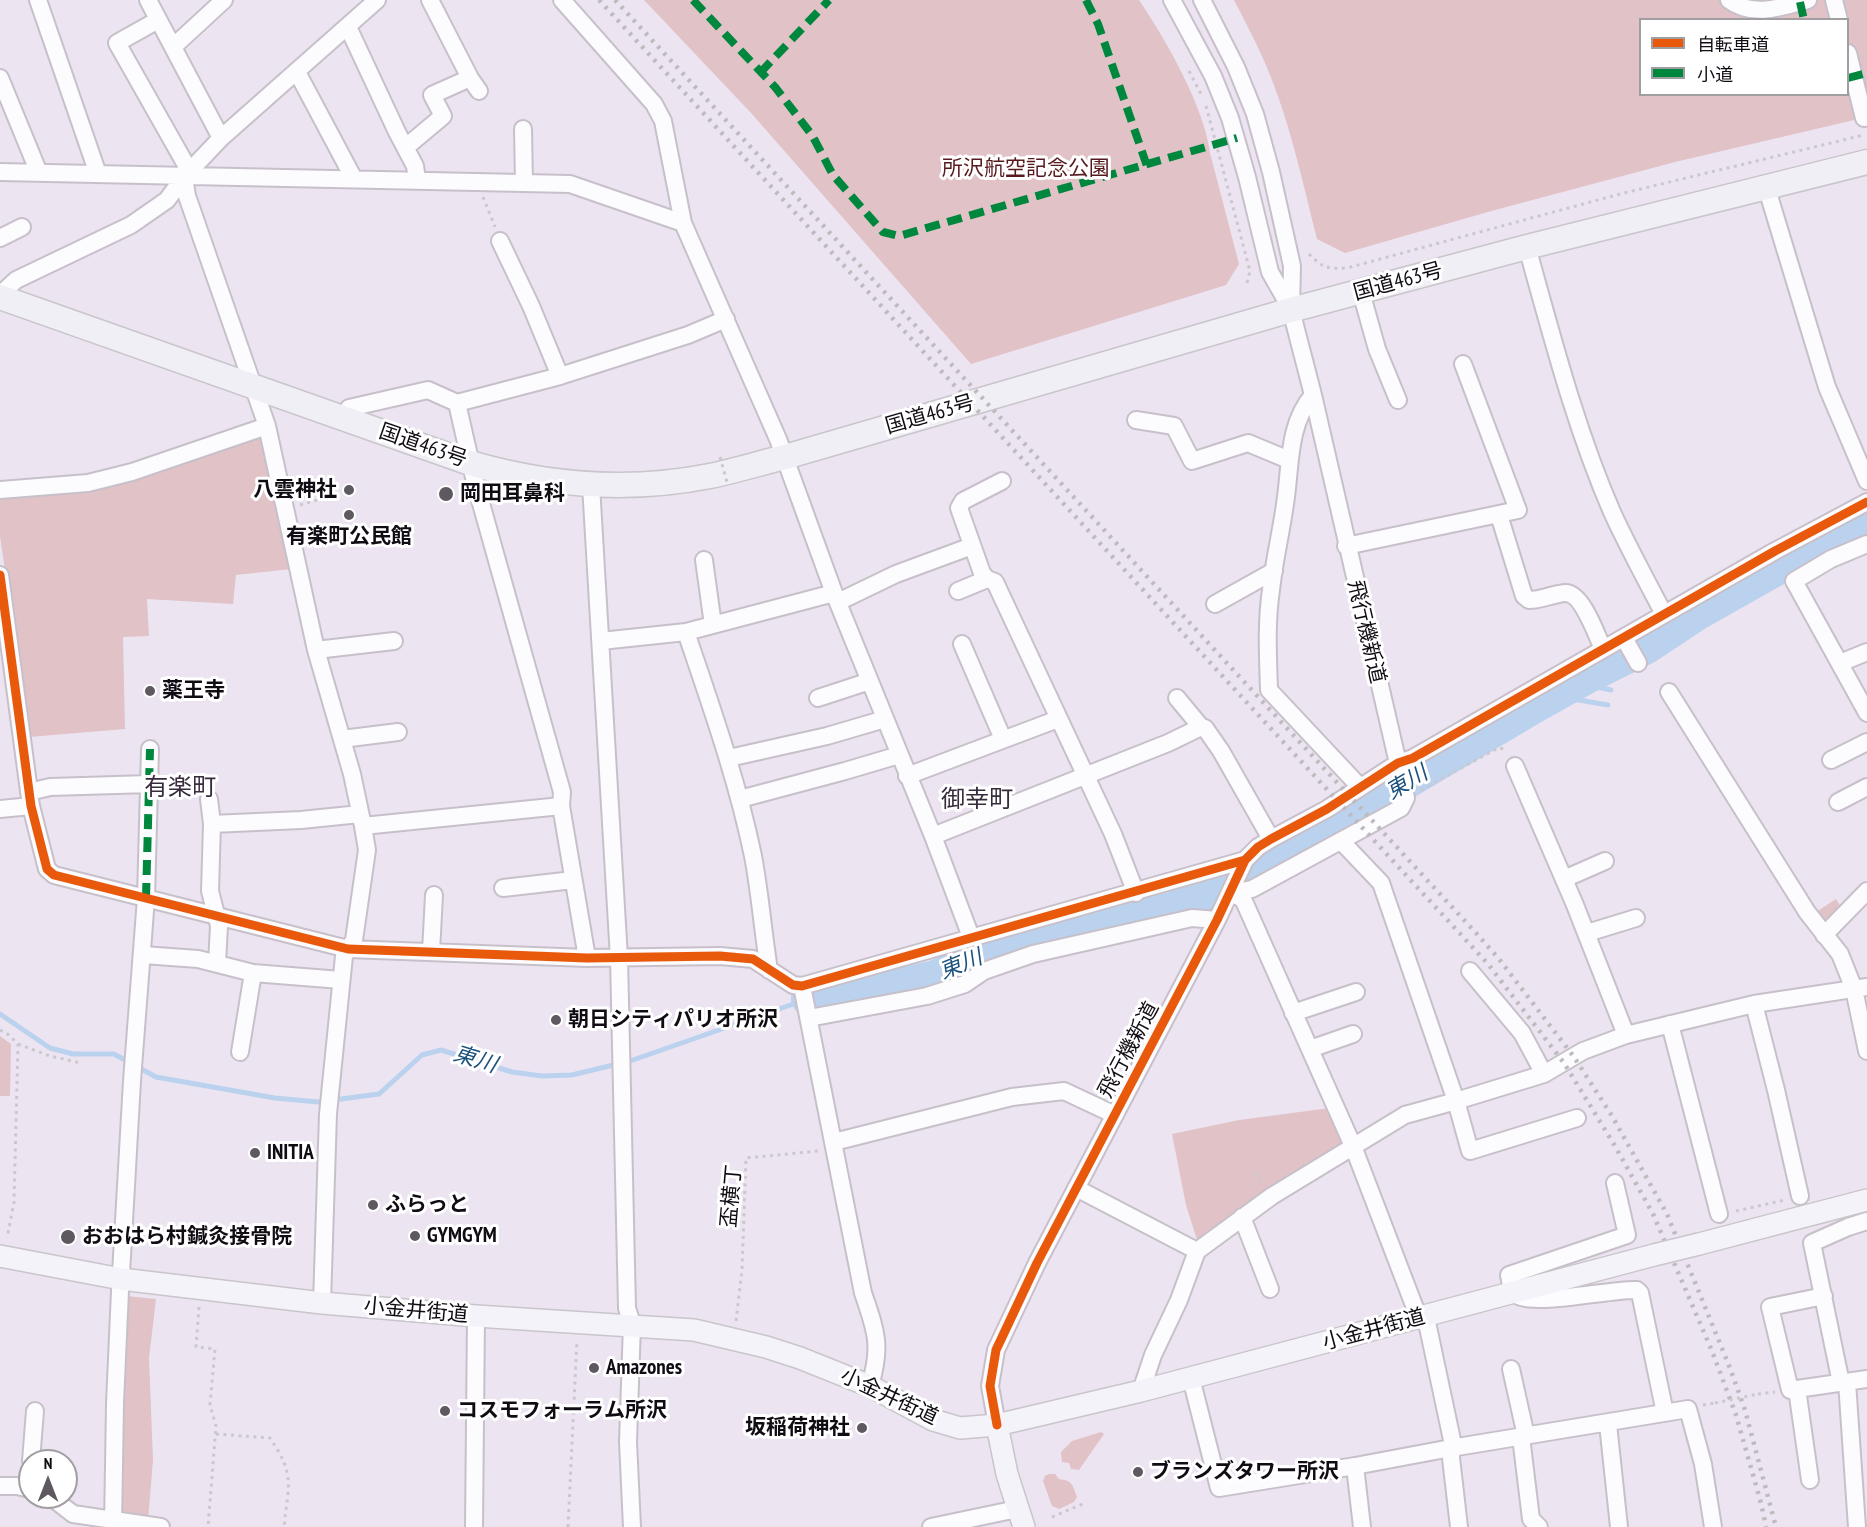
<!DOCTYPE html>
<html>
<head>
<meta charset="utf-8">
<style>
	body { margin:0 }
	#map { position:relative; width:1867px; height:1527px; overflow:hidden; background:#ede4f1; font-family:"PT Sans Narrow","Noto Sans JP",sans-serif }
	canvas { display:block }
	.legend { position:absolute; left:1639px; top:18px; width:210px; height:78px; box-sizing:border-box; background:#fff; border:2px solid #a09ea1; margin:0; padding:8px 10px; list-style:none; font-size:18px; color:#110c14 }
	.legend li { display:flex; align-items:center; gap:12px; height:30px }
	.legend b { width:30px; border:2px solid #a09ea1 }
	.north { position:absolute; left:18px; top:1449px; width:60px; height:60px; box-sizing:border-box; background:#fff; border:2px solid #a09ea1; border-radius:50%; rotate:0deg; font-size:16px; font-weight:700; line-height:24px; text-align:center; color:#110c14 }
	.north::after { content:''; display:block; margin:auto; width:21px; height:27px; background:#5e5861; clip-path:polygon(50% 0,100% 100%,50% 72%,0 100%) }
</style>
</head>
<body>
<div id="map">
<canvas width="1867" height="1527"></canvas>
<ul class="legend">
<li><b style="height:8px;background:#e8590c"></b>自転車道</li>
<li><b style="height:8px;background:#00873e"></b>小道</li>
</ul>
<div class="north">N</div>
</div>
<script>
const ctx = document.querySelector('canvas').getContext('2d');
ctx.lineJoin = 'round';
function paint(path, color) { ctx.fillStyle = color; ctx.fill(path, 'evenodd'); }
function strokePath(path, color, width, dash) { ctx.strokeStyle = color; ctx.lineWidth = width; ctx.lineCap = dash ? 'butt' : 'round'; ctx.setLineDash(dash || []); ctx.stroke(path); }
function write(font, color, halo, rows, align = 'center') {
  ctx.font = font + ' "PT Sans Narrow","Noto Sans JP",sans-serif'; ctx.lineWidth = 6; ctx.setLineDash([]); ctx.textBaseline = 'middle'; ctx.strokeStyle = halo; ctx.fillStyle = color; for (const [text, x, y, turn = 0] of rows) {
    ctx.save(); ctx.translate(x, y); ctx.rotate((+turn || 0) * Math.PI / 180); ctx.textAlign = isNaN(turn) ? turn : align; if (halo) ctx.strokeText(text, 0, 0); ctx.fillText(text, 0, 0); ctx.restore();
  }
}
paint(new Path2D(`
	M644,0H1139C1166,40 1204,106 1210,153L1239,264L1226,285L971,364L752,114Z
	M1234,0H1867V117L1675,162L1495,210L1345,253L1317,239C1304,188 1293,136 1275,88C1264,57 1249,29 1234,0ZM1640,20H1848V94H1640Z
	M260,434L291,569L236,575L233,604L147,599L149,636L123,637L125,729L29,737L0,536V498Z
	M1836,899L1842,909L1825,930L1813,914Z
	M0,1036L11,1044L10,1096H0Z
	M1330,1108L1348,1143L1198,1243L1186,1205L1172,1134L1239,1120Z
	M126,1296L156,1299L149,1358L153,1460L148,1520L122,1515L118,1511Z
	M1101,1432L1104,1434L1079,1470L1071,1469L1069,1463L1062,1462L1061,1452L1072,1441Z
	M1049,1474H1055L1059,1479C1073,1481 1072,1484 1077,1497L1074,1502L1059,1509L1052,1506L1043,1481L1045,1476Z`), '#e0c2c7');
strokePath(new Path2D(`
	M1579,683L1611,690
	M1555,696L1608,705
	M0,1014L50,1048L73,1054H114L156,1077L275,1098L318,1102L379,1094L422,1055L441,1050L512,1072L542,1076L572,1075L630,1061L802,1001`), '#bbd2ee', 5);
strokePath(new Path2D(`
	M807,999L847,995L932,977L992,953L1081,928L1172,908L1201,897L1270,864L1532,709L1587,678L1647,648L1700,613L1867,519`), '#bbd2ee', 32);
const minor = new Path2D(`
	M38,0L98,174
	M430,0L470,78
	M562,0L654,104L663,121L683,223L778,439L834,593L933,836L971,937
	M1172,0L1213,76L1230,118L1247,177L1270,272L1291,309
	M1202,0L1236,67L1255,114L1271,172L1292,266L1291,310L1313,395L1406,798L1401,808L1252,889L1231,893
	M1729,0C1753,18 1782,7 1808,0
	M1834,0L1839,20
	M158,20L117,43L190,172
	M348,27L397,132L415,166L417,180
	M173,47L224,0
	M1848,53L1864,118
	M297,72L354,179
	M0,78L39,173
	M523,129L524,183
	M221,138L377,0
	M406,147L443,116L432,95L470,78L479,91
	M0,172L570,184L683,223
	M184,177L187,196L267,426L316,650L352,774L363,826L367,850L354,940L344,956L328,1114L322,1303
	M1766,186L1827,387L1867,481
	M0,238L22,227
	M500,241L531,306L560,376
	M1527,247C1552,336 1575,427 1612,512C1628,547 1646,580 1664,614
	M1361,292L1377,349L1398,400
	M0,295L16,280L131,225L167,200L184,177L221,138L148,0
	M1313,395C1287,425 1291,467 1285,504C1281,533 1274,561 1271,590C1266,623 1268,657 1269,690L1360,787
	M457,403L475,482L562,792L561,806L587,958
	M346,419L349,408L428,390L457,403L560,376L688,335L726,319
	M1136,420L1174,426L1192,461L1248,443L1289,460
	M1002,481L963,501L959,508L982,573L987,579L995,582L1113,834L1136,893
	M591,485L619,958L627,1308L632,1324L628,1442L632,1527
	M0,490L88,483L132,472L267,426
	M1499,515L1524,596L1529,600C1541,600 1553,594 1565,593C1582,592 1597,636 1603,649
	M1867,544L1831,559L1794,581L1867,713
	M1346,546L1518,510L1463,364
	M704,560L713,625
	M0,575L31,806L47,869L54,875L348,949L587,958L720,956L753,959L793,985L802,986C950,943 1098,903 1245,860
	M958,591L987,579
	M838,602L896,574L972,546
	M1215,604L1274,571
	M686,632C711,706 737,779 753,856C760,893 763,932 769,970
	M1624,638L1638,663
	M601,641L686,632L834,593
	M962,644L1003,739
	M316,650L394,641
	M1840,663L1867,652
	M1669,692L1807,912L1840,954L1854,989L1867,1051
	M818,698L870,681
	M1177,698L1201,727
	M342,739L398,732
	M729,758L827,736L885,719
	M1831,760L1867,742
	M1515,766L1575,905L1626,1035
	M907,776L1058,719
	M29,792L50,787L149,784
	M209,799L212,824L210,891L219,926L217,963
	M740,799L845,771L899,755
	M1838,802L1867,787
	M0,809L31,806
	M212,824L301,820L360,814
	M363,826L561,806
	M933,836L1168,743L1201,727L1205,728L1221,751L1271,839
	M1341,841L1381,883L1456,1101L1470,1151L1577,1118
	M1564,879L1605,861
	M503,888L573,880
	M1231,893L1243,899L1353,1146L1415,1308L1428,1327L1452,1440L1451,1458L1459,1527
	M1587,933L1636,918
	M1824,935L1867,891
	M431,952L434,895
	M143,955L198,959L253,973L341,980
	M1470,971L1522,1033L1544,1074
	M802,986L863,1293C876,1331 882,1345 870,1386
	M1754,1004L1776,1090L1800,1196
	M1293,1013L1356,992
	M809,1018L927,996L965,984L984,971L1033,954L1192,918L1217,920
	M1670,1024L1719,1214
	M1310,1049L1353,1034
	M240,1052L253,973
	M834,1142L1012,1097L1064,1091L1115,1115
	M1615,1183L1627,1235L1509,1275C1510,1280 1511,1288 1514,1293C1526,1309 1614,1288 1637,1290L1640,1293L1665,1413
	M1076,1188L1197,1251
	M1242,1217L1270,1289
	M1824,1296L1770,1307L1790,1390L1867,1379
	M1511,1369L1526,1436
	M1191,1378L1219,1488L1355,1466L1451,1448L1688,1409L1703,1464L1713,1527
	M1847,1382L1857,1527
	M1841,1383L1812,1243L1848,1227L1867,1221
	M1797,1389L1810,1480
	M1141,1391L1153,1355L1179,1300L1197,1251L1272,1196L1405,1115L1456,1101L1544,1074L1583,1051L1626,1035L1754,1004L1867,987
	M1608,1424L1619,1527
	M997,1425L990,1386L996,1350L1037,1263L1217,920L1245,860L1258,847L1271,839L1327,809L1398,763L1413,758L1775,551L1867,502
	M1521,1437L1531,1519L1539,1527
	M31,1461L35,1411
	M1355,1466L1362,1527
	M0,1486H17L30,1489
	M51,1497L73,1514L161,1527
	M113,1527L115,1403L120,1291L132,1081L146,898L150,749
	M474,1527L476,1316
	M931,1527L1017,1509`);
const major = new Path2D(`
	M1699,1244L1867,1200
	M0,1256L121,1279L322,1303L476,1316L694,1330L766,1347L800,1358L870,1386L933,1420L960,1428L997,1425L1141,1391L1654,1255
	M997,1425L1007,1474L1024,1527`);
const highway = new Path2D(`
	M0,297L470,463C549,486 629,492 710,476C735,471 760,463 785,457L1291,310L1527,247L1867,162`);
strokePath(minor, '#c7c0ca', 20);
strokePath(major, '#c9c5cb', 24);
strokePath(highway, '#c9c5cb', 27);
strokePath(new Path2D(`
	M1189,71L1201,94
	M1206,106L1250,271L1247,283
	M483,197L495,227
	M1309,254C1323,268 1327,269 1347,268L1620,194L1864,135
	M300,505L338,494
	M1421,790L1498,748L1505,749L1507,751
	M0,1030L9,1035L18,1044L14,1202L7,1238
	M18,1044L50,1056L81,1063
	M1255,1173L1261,1185
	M1736,1211L1785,1200
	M199,1307L196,1347L215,1349L210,1405L216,1426L208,1527
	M736,1321L742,1270L746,1158L818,1151
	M1758,1394L1775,1392
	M1703,1405L1715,1403
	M216,1434L270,1438C296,1476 288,1485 284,1527
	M1052,1517L1085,1503
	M568,1527L577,1340`), '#cbc8cd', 3, [3, 4.5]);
strokePath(minor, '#fcfbfd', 16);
strokePath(major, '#f4f3f9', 21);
strokePath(highway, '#f0eff6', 24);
strokePath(new Path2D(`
	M599,0L1488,964L1564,1063L1615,1146L1653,1214L1712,1351L1736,1415L1761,1503L1766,1527
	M615,0L1476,933L1499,959L1574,1057L1612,1116L1667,1214L1730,1368L1745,1410L1776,1527`), '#bdbbbe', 4.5, [3, 6]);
const majorBridge = new Path2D(`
	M1654,1255L1699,1244`);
strokePath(majorBridge, '#c9c5cb', 24, []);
strokePath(new Path2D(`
	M720,457L728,486
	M1715,1403L1758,1394`), '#cbc8cd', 3, [3, 4.5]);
strokePath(majorBridge, '#f4f3f9', 21);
strokePath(new Path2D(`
	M693,0L775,87L812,135L833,175L883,232L899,236L1237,138
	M1086,0L1098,24L1147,166
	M1800,2L1804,20
	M760,73L829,0
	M1848,78L1867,73
	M146,898L150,749`), '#00873e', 8, [15, 8]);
strokePath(new Path2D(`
	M0,575L31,806L47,869L54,875L348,949L587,958L720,956L753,959L793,985L802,986C950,943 1098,903 1245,860
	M997,1425L990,1386L996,1350L1037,1263L1217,920L1245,860L1258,847L1271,839L1327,809L1398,763L1413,758L1775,551L1867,502`), '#e8590c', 9);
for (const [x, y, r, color] of [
	[349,490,6,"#5e5861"],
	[446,494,8,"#5e5861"],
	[349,515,6,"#5e5861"],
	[150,691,6,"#5e5861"],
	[556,1020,6,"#5e5861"],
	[255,1153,6,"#5e5861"],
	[373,1205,6,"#5e5861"],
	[415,1236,6,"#5e5861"],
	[68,1237,8,"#5e5861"],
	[594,1368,6,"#5e5861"],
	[445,1411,6,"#5e5861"],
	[862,1428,6,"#5e5861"],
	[1138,1472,6,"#5e5861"]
]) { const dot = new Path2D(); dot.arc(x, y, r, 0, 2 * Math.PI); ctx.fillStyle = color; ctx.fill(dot); strokePath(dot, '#fff', 2); }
write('21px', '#57191d', '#fff', [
	["所沢航空記念公園",1026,169]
]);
write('21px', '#110c14', '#fff', [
	["国道463号",1398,282,-15],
	["国道463号",930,415,-16],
	["国道463号",423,446,19],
	["飛行機新道",1366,632,77],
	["飛行機新道",1129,1050,-62],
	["盃横丁",732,1196,-85],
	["小金井街道",416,1311,5],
	["小金井街道",1374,1330,-15],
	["小金井街道",889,1397,25]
]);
write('bold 21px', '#110c14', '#fff', [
	["八雲神社",337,490,"right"],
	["岡田耳鼻科",460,494],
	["有楽町公民館",349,537,"center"],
	["薬王寺",162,691],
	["朝日シティパリオ所沢",568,1020],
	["INITIA",267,1153],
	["ふらっと",385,1205],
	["GYMGYM",427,1236],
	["おおはら村鍼灸接骨院",82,1237],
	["Amazones",606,1368],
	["コスモフォーラム所沢",457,1411],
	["坂稲荷神社",850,1428,"right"],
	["ブランズタワー所沢",1150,1472]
], 'left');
write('italic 22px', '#1c527d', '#fff', [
	["東川",1407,783,-31],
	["東川",961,965,-22],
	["東川",475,1060,17]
]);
write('24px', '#372b3d', '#fff', [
	["有楽町",180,788],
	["御幸町",977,800]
]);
</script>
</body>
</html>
